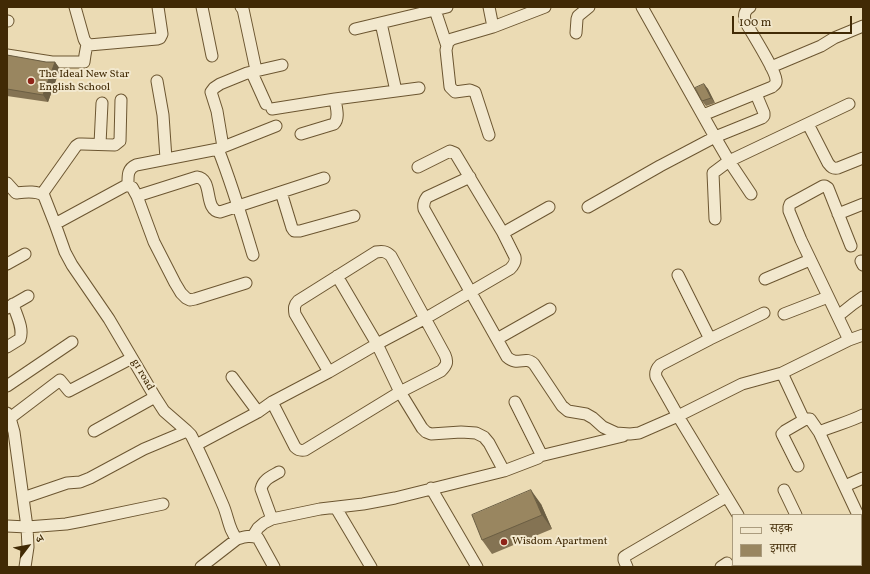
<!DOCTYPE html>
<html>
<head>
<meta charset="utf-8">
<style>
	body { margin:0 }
	#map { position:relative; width:870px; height:574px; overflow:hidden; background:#ebdbb4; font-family:Vollkorn,"Noto Serif Devanagari",serif }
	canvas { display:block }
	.frame { position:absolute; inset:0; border:8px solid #412a05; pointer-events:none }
	.legend { position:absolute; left:732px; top:514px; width:130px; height:52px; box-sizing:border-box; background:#f2e8ce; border:1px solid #ab9c7e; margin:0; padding:5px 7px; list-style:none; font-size:12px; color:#412a05 }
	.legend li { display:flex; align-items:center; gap:8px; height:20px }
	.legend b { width:20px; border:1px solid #ab9c7e }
	.north { position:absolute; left:8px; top:526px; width:40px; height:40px; -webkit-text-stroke:3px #f2e8ce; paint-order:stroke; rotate:58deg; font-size:11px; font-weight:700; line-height:16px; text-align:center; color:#412a05 }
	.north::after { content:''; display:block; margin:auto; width:14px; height:18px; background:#412a05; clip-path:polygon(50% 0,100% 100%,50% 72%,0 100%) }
	.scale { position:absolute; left:732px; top:16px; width:120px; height:18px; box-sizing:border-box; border:2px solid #412a05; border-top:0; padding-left:5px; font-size:12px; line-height:14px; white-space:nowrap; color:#412a05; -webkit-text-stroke:3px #f2e8ce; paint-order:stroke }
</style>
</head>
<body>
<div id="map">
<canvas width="870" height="574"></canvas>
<div class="frame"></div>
<ul class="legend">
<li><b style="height:5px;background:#f2e8ce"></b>सड़क</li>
<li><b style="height:11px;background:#998660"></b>इमारत</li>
</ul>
<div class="north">उ</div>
<div class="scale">100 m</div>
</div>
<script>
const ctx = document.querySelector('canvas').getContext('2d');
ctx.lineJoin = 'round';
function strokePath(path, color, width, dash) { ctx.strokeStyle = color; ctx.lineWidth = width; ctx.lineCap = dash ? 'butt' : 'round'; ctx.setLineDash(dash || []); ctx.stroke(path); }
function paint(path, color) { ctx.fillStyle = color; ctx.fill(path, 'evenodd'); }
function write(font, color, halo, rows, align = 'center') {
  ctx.font = font + ' Vollkorn,serif'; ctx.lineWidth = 4; ctx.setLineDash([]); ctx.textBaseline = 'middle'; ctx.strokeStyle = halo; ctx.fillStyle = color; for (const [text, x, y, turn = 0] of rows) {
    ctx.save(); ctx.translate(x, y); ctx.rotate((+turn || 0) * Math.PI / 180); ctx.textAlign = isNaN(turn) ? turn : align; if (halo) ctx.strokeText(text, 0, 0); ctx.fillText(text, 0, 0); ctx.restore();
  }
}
const minor = new Path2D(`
	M75,7L84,39L85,41L89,45L157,39L160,38L162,34L158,7
	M202,7L212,56
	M241,7L243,9L256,70L252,73L266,104
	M489,7L493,27
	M642,7L715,137L729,161L751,194
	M435,10L447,46
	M7,21H8
	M381,23L396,91
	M355,29L447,7
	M576,33L577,19L578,16L589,7
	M7,55L52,62H84L85,55L87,44
	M771,67L821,46L834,38L863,26
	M157,81L163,115L166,159
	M272,109L335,99L419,88
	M703,115L772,87C774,85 777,84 776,80C776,71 751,32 745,21C744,15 744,11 750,7
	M808,124L828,163C831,167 833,169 838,168L863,158
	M301,134L334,124C340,118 336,107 335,99
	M489,135L475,92L470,90L455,92L450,87L446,50L448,42L452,39L493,27L545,7
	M100,144L102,103
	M223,147L217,111L211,92L214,88L220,84L247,73L282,65
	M218,149C232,184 242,218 253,255
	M470,177L427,197C424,201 423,204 424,209L507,357C518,367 525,355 534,364L562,406L568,411L586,414L593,418L603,427L616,433L630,434L639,433L678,416L742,384L782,373
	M7,183L16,193C25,192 37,190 44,196L55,224L65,252L72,265L109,319L155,397L164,411L187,431L191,435C203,458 213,482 223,505C228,516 229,531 237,539C244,537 250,535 258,538L274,567
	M128,186C128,176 127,169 136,165L218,149L276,126
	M281,192L292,228L294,231H300L354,216
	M42,194L76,146L79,144H82L115,145L120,141L121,100
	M137,196L197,177C214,179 203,210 220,212L324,178
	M588,207L660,166L715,137L762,118L764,116V113L756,94
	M838,214L863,204
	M715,219L713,173L729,161L849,104
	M55,224L125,186H128L132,187L137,196L154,242L175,283L181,293L186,298L190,300L195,299L246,283
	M503,233L549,207
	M861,261L863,265
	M7,264L25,254
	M678,275L710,339
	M337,276L377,344L400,392L422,428L426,432L431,434L461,432L476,433L484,437L489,443L504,471
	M765,279L810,260
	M7,308L28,296
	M784,314L828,297
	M838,316L853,304L863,297
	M497,339L550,309
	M849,340L801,240L789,211V207L790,204L823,186H825L828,188L851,246
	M7,347L20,339C24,328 16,315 13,304
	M232,377L258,412
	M7,386L72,342
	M272,402L295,447C298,450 300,451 305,450L400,392L441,371C447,365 448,362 445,355L391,256C386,251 382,251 376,252L298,301C294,305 294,308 295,314L329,372
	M7,413L10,418L14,432L27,527L28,547L25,567
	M10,418L60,380L69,391L132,358
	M804,420L782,373L849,340L863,335
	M94,431L155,397
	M819,432C833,426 849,422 863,415
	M196,445L258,412L272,402L329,372L377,344L426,318L510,269C514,265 516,262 515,257L503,233L455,153L450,151L418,167
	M540,456L623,436
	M798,466L782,434L785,431L804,420L807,419H810L819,432L858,515
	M845,486L863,478
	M431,488L477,567
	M784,490L796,515
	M23,498L67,483L80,482L90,478L144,449L187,431
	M336,508L371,567
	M738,515L678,416L656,377C655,372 656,369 660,365L710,339L764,313
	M272,519L261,489C263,479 272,476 279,472
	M861,521L863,525
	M7,526L27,527L66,524L82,521L163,504
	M253,536L258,528L264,523L272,519L320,509L363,504L395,498L504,471L538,458L540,456V452L515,402
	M765,565L766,567
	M821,565V567
	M201,567L237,539
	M627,567L624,560V557L627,555L726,497
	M721,567L727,563`);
strokePath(minor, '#6c5631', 13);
strokePath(minor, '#f2e8ce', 11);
paint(new Path2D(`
	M7,55L46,62H55L60,69L48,102L7,96Z
	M704,84L708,89L715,103L706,106L702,101Z
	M541,504L552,529L492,554L482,540Z`), '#847353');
paint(new Path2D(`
	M55,62L60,69L48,102L43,95Z
	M704,84L708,89L715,103L711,98Z
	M531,490L541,504L552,529L542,515Z`), '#6b5e43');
const building = new Path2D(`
	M7,55L46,62H55L43,95L7,89Z
	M704,84L711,98L702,101L695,88Z
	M531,490L542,515L482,540L472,515Z`);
paint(building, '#998660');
strokePath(building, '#6b5e43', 1);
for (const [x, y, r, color] of [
	[31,81,4,"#8f2418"],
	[504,542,4,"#8f2418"]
]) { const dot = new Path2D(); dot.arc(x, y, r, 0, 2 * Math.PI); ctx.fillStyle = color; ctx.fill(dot); strokePath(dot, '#f2e8ce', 1.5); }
write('11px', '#412a05', '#f2e8ce', [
	["The Ideal New Star",39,75],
	["English School",39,88],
	["Wisdom Apartment",512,542]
], 'left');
write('11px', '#412a05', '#f2e8ce', [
	["g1 road",142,375,60]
]);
</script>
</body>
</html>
